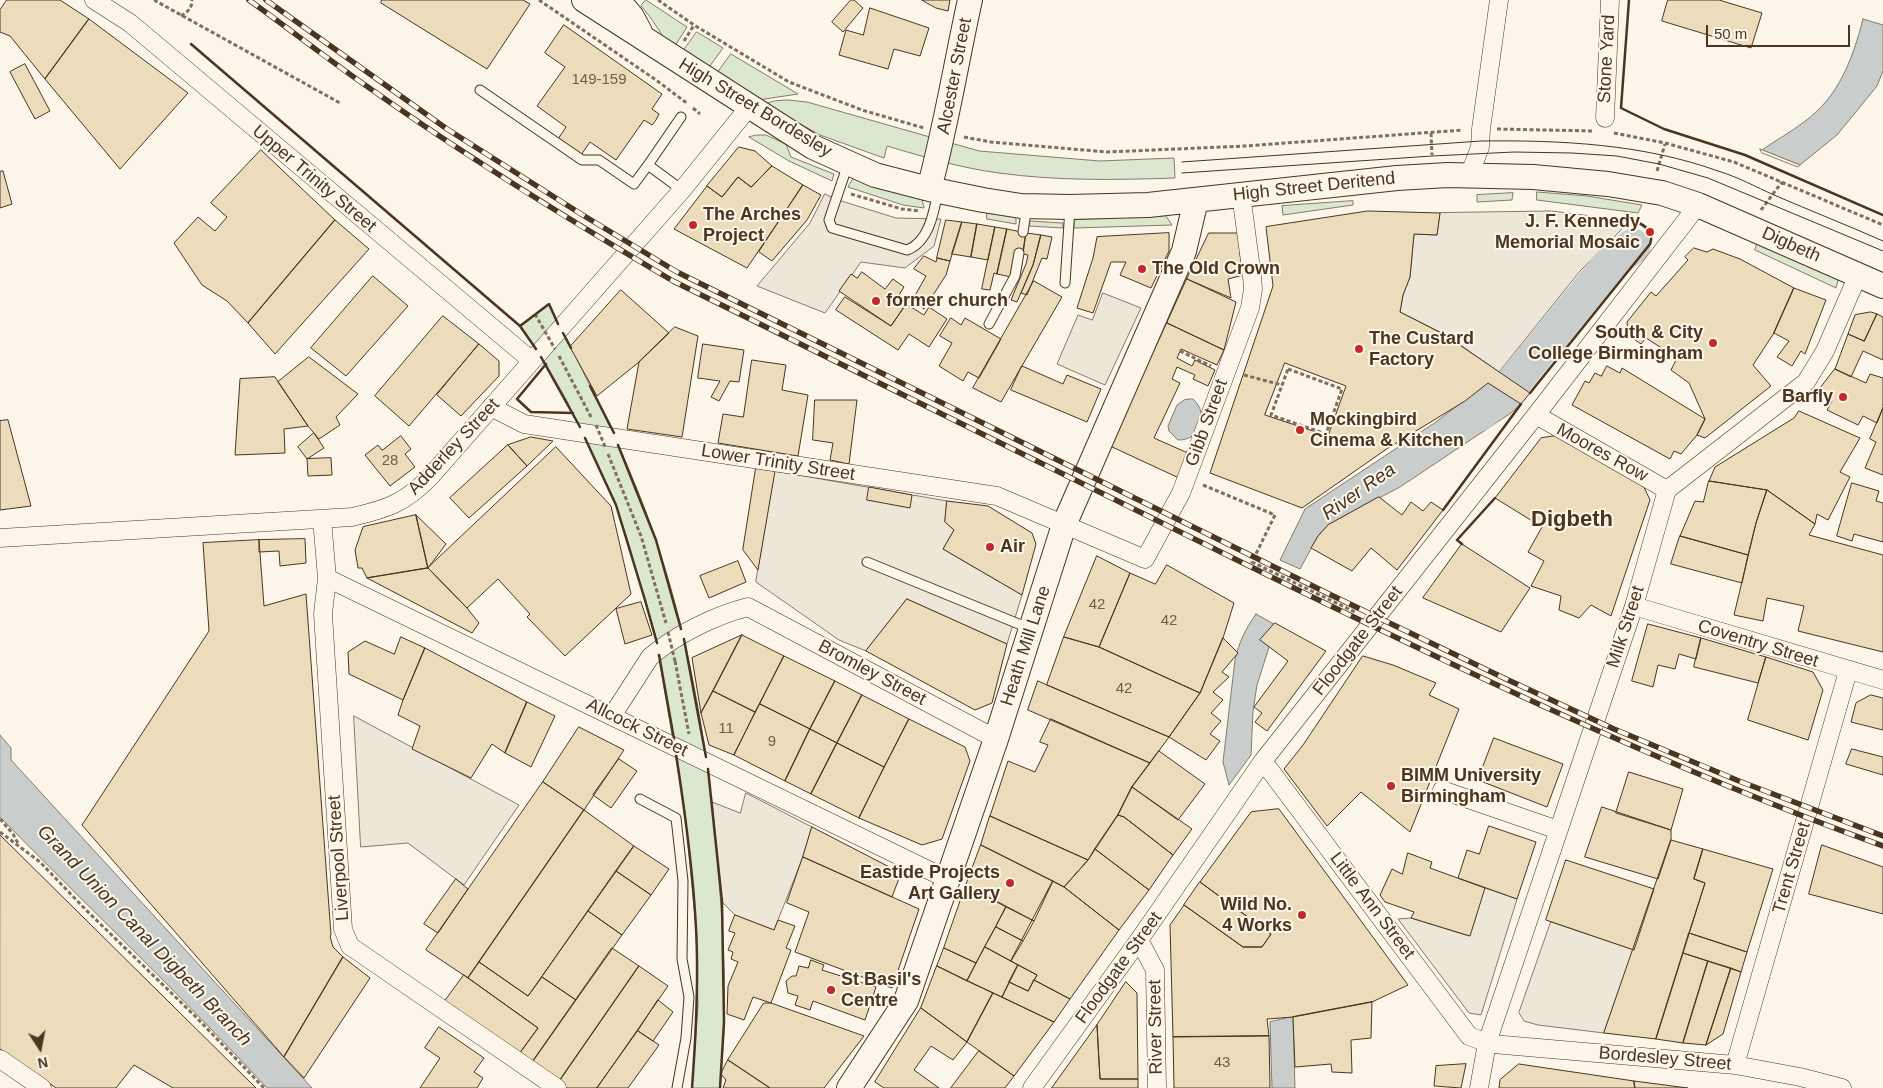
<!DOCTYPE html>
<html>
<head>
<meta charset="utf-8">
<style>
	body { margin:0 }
	#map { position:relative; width:1883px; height:1088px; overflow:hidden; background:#fbf6e9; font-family:Arial,sans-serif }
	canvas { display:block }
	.north { position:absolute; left:15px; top:1023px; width:50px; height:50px; -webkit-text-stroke:4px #fbf6e9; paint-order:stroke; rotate:169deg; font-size:14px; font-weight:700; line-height:20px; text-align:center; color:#4a3520 }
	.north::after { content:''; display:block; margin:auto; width:18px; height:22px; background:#4a3520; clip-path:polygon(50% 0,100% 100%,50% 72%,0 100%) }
	.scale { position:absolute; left:1706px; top:25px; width:144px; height:22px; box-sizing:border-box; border:2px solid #4a3520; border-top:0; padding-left:6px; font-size:15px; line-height:18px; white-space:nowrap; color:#4a3520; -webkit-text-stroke:4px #fbf6e9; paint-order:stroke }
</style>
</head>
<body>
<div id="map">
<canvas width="1883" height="1088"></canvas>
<div class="north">N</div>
<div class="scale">50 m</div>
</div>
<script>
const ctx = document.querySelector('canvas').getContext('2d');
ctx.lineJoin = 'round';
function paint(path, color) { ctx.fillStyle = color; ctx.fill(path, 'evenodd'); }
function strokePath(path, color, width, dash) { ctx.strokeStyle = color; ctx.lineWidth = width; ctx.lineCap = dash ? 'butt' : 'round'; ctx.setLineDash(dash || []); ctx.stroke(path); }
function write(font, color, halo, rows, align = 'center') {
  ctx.font = font + ' Arial,sans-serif'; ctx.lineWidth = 4; ctx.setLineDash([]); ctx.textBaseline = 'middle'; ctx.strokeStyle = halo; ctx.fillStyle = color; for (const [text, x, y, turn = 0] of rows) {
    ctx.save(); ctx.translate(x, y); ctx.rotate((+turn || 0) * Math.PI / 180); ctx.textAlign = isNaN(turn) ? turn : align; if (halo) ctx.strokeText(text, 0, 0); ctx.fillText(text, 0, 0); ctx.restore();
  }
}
const green = new Path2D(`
	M646,0L687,27L673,49C661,36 654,20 641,6Z
	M697,32L723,48L707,70L681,54Z
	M731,54L798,94L758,100L716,75Z
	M788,100L807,102L979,151L1100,161L1174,158L1175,178C1116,180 1057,181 999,173C961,168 924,157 887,146L884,158L820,135L764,104L774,101Z
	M757,135H766L786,144L791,157L834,174L832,181L789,161L749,137Z
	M855,178L922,199L924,208L903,205L848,187L852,180Z
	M1537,192L1587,196L1642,205L1638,213L1537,200Z
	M1513,193L1512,200L1477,202V195Z
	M1353,201V205L1283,215L1282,206Z
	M987,211L1013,215L1016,219V224L987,219Z
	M1166,216L1172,225L1074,228V220Z
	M1030,221L1063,223V228L1029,226Z
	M1758,241L1839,276L1836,288L1755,250Z
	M549,304C583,372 619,440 646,512C683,611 703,717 714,823C720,889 726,956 724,1023C724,1044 721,1066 720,1088H692L698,1006L696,928L685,812L655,634L626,535L616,505L601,472L567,401L546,364L520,326Z`);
paint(green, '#dce7d0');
strokePath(green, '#887966', 1);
const parking = new Path2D(`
	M825,194L835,199L896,218L941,219L934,246L905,268L861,262L825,313L757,286L810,223Z
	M1552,211L1630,221L1580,271L1499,372L1446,335L1400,312L1403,295L1410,277L1414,234L1437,235L1440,213Z
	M1103,293L1141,308L1105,385L1057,364L1078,315L1092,320Z
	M775,471L947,501L945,522L954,530L943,549L1022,595L1007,644L907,599L866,651L839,640L756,582Z
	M354,716L519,805L464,885L408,843L361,847Z
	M746,793L812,827L803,857L774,930L735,915L722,902L712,802L740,813Z
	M1485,888L1517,899L1481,1015L1469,1013L1398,919L1411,918L1469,936Z
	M1551,922L1634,950L1604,1033L1538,1025L1524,1021L1519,1013Z`);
paint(parking, '#ede7d9');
strokePath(parking, '#887966', 1);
const water = new Path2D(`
	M1863,19L1883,25V71L1877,86L1837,135L1800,165L1762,150C1776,140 1791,132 1804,122C1839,97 1853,58 1863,19Z
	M1488,383L1521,404L1511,413L1400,487L1328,525L1318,536L1300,569L1280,560L1305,509L1433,424Z
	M1193,399C1210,414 1200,441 1178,440L1169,431L1168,426L1177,405L1184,400Z
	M1256,614L1279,627L1270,644L1257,685L1253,711L1251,755L1229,785L1223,762L1235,660C1239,642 1245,630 1256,614Z
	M0,735L11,748V760L312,1088H267C181,995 89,908 0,817Z
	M1293,1017L1295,1088H1272L1270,1022Z`);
paint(water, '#c9cecd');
strokePath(water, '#887966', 1);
const pier = new Path2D(`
	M1760,149L1800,165L1798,167L1762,153Z`);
paint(pier, '#fbf6e9');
strokePath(pier, '#887966', 1);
strokePath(new Path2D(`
	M1479,414L1504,394L1609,265L1633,246`), '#c9cecd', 35);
const building = new Path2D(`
	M7,0H60L89,19L45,79L10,36L0,32V10Z
	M382,0H523L530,4L487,69L381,3Z
	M851,0H854L863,8L843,32L832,22Z
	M922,0H950L948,11L936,8Z
	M1668,0H1719L1762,13L1751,48L1662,21Z
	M870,8L929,28L920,56L894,49L888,69L839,55L846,30L863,35Z
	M89,19L188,93L120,169L45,79Z
	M564,25L662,94L652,109L659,114L656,120L652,125L644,120L616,160L590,142L581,155L558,139L566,127L537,106L565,67L545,53Z
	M25,64L50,111L35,119L10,72Z
	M739,147L755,151L772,166L751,187L738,177L722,197L707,186Z
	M261,150L335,220L248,323L227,301L202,285L174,243L198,217L215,231L227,217L211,203Z
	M772,166L803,185L747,268L674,229L707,186L722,197L738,177L751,187Z
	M3,171L12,204L0,208V172Z
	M803,185L821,195L807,220L772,261L759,252Z
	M1368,211L1440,213L1437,235L1414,234L1410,277L1403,295L1400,312L1445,335L1530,393L1521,404L1488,383L1465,401L1388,448L1302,508L1210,473L1273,286L1266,227ZM1285,363L1346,386L1328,436L1265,415Z
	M335,220L369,249L275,354L248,323Z
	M946,220L962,222L950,261L937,258Z
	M962,222L977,224L971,257L952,254Z
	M977,224L995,227L988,260L971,257Z
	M995,227L1007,229L997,274L994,273L990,290L982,289Z
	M1007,229L1026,233L1023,254L1011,277L997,274Z
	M1026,233L1041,235L1033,265L1017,302L1011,300L1026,264L1028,255L1023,254Z
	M1169,233V251L1151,288L1120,275L1126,262H1111L1093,313L1077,308L1093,258L1097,237Z
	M1209,233H1240V254L1243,275L1228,279L1231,298L1187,279Z
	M1041,235L1052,237L1047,259L1042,258L1027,295L1021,293L1033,265Z
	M1694,248L1707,252L1713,249L1740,259L1794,288L1774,333L1753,365L1771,386L1705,438L1697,435L1705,419L1689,383L1671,370L1677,358L1646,338L1641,344L1628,335L1627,322L1651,292L1656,296L1688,260L1685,257Z
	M924,256L936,262L937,258L950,261L946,275L924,309L912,301L926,276L914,269Z
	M862,272L885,289L893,279L904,287L897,298L906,304L891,326L839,291L851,274L857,278Z
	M373,276L408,306L346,376L311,348Z
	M1187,279L1236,302L1224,350L1167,323Z
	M1034,281L1062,297L1001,402L973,388Z
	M1794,288L1826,300L1805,354L1801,351L1792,366L1777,357L1789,341L1774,333Z
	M621,290L669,333L639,362L597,396L570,347Z
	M845,297L891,326L906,304L924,315L929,307L947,319L929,347L909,334L898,350L836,310Z
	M1871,312L1877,314L1864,341L1848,334L1855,315Z
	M1877,314L1883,317V360L1863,351L1851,377L1835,369L1848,334L1864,341Z
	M443,316L479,344L409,426L375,396Z
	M951,318L961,325L965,318L1001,339L979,378L968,372L963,381L939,366L952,343L940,336Z
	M1167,323L1224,350L1217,365L1181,349L1177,358L1192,366L1195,360L1215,370L1208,386L1193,379L1195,375L1177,367L1172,379L1180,383L1154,438L1190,454L1179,478L1110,446Z
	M675,327L698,336L682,437L627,429L639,362Z
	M479,344L499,361V376L461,416L437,395Z
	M703,344L744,350L739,382L730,381L719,401L711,397L720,381L698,378Z
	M309,357L358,394L336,417L340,425L319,439L308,426L278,382Z
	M752,360L786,365L782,390L808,395L798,456L718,443L723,414L743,417Z
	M1022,366L1063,384L1067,375L1101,389L1087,422L1011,390Z
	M1607,366L1620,373L1622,368L1705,419L1697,435L1681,454L1674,451L1670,459L1572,405L1585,381L1589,383L1595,373L1601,376Z
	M1835,369L1866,383L1870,374L1883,378V408L1877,423L1863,416L1858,425L1827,410L1832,401L1816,394Z
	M275,377L308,426L284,429L285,453L235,455L240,379Z
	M815,400H857L849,464L830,460L833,443L813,440Z
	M1883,408V475L1865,468L1876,442L1870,439Z
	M1799,411L1860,438L1840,472L1850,477L1828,520L1817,514L1815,524L1767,490L1709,481L1715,467L1794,418Z
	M8,420L31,506L0,510V421Z
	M314,433L324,448L307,459L298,447Z
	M1562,435L1642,483L1650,500L1611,616L1591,605L1579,618L1559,610L1561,596L1531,586L1544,561L1528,552L1542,527L1495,498L1541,438Z
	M401,436L411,449L405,454L415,467L390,486L365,455L378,445L382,450Z
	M531,437L553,441L527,466L508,445Z
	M508,445L527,466L469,518L450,498Z
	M556,447L611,506L631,594L565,656L527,617L530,614L498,579L467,608L428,568Z
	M331,458L332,475L308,476L307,459Z
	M756,468L775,471L758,570L743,550Z
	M1709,481L1767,490L1756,523L1748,555L1680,536L1695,501L1703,502Z
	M1852,483L1879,491L1876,501L1883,503V542L1854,534L1852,541L1837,536Z
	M869,487L912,495L910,508L867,500Z
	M1767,490L1815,524L1809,535L1883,555V652L1798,631L1804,606L1767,598L1763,621L1734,615L1756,523Z
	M1379,497L1402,515L1411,502L1423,511L1431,502L1443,510L1397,570L1371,548L1352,571L1311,548L1318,536L1328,525Z
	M947,501L988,506L1032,533L1036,544L1022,595L943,549L954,530L945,522Z
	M416,515L428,568L367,578L362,568H358L355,550L363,527Z
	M416,515L446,544L428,568Z
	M1680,536L1748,555L1742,583L1671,564Z
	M305,539L306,563L280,566L279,551L259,552V540Z
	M259,540L264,606L306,594L331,935L330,936L333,947L343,957L284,1057L82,825L209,631L203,543Z
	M1462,544L1530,588L1501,632L1423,598Z
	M1097,556L1130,573L1099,647L1064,637Z
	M738,561L746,582L709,598L700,576Z
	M1167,565L1234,603L1223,638L1200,693L1099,647L1130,573L1155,584Z
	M428,568L467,608L479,623L472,633L367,578Z
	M907,599L1007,644L992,703L975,710L866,651Z
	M641,602L652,635L625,644L616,609Z
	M1275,623L1326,651L1267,731L1255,722L1262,713L1254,707L1288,661L1260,640Z
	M1648,624L1701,638L1696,659L1679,654L1675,669L1658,665L1653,687L1632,681Z
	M742,635L784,656L755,712L713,691Z
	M742,635L713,691L701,713L692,658Z
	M401,637L425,648L403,700L349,674L348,652L365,641L394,654Z
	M1064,637L1099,647L1200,693L1169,737L1047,685Z
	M1223,638L1238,653L1222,672L1229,677L1213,692L1223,700L1211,713L1221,721L1210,734L1220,741L1206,760L1169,737L1200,693Z
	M1701,638L1766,657L1758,683L1694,667Z
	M425,648L527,702L505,753L492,744L471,778L412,749L420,726L398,715L403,700Z
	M784,656L835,681L810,729L760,704Z
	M1363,656L1393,665L1436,683L1429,695L1459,709L1410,832L1361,792L1327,826L1284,769L1303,745Z
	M1766,657L1813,672L1823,690L1808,740L1748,720Z
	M835,681L862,695L837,743L810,729Z
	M1038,681L1047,685L1169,737L1150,763L1028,710Z
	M713,691L755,712L734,755L709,745L701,713Z
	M862,695L909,719L884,767L837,743Z
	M1871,695L1883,698V730L1851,722L1856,703Z
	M527,702L555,716L531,767L505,753Z
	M760,704L810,729L785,781L734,755Z
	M909,719L965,747L970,761L942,839L922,845L859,818Z
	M1051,719L1150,763L1132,787L1118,815L1088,860L990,816L1008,761L1035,772L1048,745L1040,742Z
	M579,727L624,750L584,810L543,782Z
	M810,729L837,743L811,794L785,781Z
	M1494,738L1563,764L1547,807L1478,780Z
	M837,743L884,767L859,818L811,794Z
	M1852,749L1883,757V775L1846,764Z
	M1159,751L1205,784L1178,820L1132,787Z
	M619,759L637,771L611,808L593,795Z
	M1629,772L1683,789L1671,830L1616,813Z
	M543,782L584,810L468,978L426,950Z
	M1132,787L1192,829L1173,855L1124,817L1118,815Z
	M1602,807L1671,830V840L1658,879L1585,857Z
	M1279,809L1408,985L1372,1002L1293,1017L1267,1019L1269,1036L1173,1037L1170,925L1184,905L1243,947H1262L1271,934L1200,882L1251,812Z
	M584,810L634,846L528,996L479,962Z
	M1118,815L1124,817L1173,855L1149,890L1095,849Z
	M990,816L1088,860L1064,887L981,845Z
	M1489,826L1536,842L1517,899L1458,878L1467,850L1479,854Z
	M812,827L901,873L892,897L803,857Z
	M0,835L256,1088H173L134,1065L116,1088H56L0,1049Z
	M1671,840L1703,849L1694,879L1705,883L1656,1039L1604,1033Z
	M981,845L1053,881L1034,921L966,885Z
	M1822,845L1883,867V914L1809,894Z
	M634,846L669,869L651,895L616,871Z
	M1095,849L1149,890L1119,930L1064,887L1088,860Z
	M1703,849L1773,869L1747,952L1689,933L1705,883L1694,879Z
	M1408,853L1432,862L1430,868L1485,888L1470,936L1411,918L1414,912L1385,902L1380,895L1392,869L1402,874Z
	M803,857L919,909L892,988L795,952L809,912L787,903Z
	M1566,860L1654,889L1634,950L1546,920Z
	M616,871L651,895L622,935L588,911Z
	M456,879L468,889L438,933L424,924Z
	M1053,881L1064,887L1119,930L1070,999L1034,980L1037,975L1011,961Z
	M1200,882L1271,934L1262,947H1243L1184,905Z
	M966,885L1006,907L976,963L944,948Z
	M1006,907L1034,921L1023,941L996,927Z
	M588,911L622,935L576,1000L542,977Z
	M735,915L774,930L778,920L795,926L786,948L791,950L771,1003L753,997L744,1020L727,1014L728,986L738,962L731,959L733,952L728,950L735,933L729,931Z
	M996,927L1023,941L1011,961L985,947Z
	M1689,933L1747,952L1741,972L1683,953Z
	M985,947L1018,965L1002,997L967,981Z
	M612,948L639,966L558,1083L531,1064Z
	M944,948L976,963L967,981L937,966Z
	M1683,953L1708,961L1683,1043L1656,1039Z
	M343,957L370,978L304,1078L284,1057Z
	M811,960L824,965L822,970L876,987L865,1020L813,1001L810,1010L795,1005L798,996L788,993L786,981L792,976H796L799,966L808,968Z
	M1708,961L1731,968L1706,1045L1683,1043Z
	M479,962L528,996L542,977L576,1000L531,1064L519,1054L538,1028L468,978Z
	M1018,965L1037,975L1028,991L1009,982Z
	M639,966L668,986L597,1088H565L558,1083Z
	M937,966L993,993L967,1042L921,1008Z
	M1731,968L1741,972L1723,1034L1706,1045Z
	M464,975L538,1028L519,1054L445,1001Z
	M1034,980L1070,999L1054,1022L1002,997L1009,982L1028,991Z
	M1126,982L1137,993L1138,1079H1100L1097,1025Z
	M993,993L1054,1022L1014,1076L967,1042Z
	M658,1000L673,1012L653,1041L638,1031Z
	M1372,1002L1371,1038L1351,1040L1352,1073L1332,1072L1331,1064L1295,1067L1293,1017Z
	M764,1003H771L864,1036L824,1088H770L728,1060Z
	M921,1008L967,1042L953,1060L931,1046L914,1070L939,1088H884L875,1082Z
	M1097,1025L1100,1079H1138V1088H1052Z
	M439,1027L484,1058L474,1072L483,1078L477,1088H420L440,1058L425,1048Z
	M638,1031L659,1045L628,1088H597Z
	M1269,1036L1270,1088H1174L1173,1037Z
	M979,1051L1014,1076L1005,1088H951Z
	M728,1060L770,1088H723L726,1080L721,1074Z
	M1466,1064L1461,1088L1434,1086L1436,1066Z
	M1519,1064L1634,1081L1635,1088H1499L1500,1080Z
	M1634,1081L1688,1088H1635Z`);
paint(building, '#ecdcbc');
strokePath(building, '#4a3520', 1);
const lane = new Path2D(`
	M480,90L582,160H599L634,184L648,165
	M681,117L648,165L682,190
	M848,164L829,220L832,228L907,250C929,242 934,212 938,191
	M1023,232L1027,206
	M1065,283L1070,208
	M989,324L1015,276L1019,253
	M867,562L1031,629
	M640,799L676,818L683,881L682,959L689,997L686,1038L677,1088`);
const street = new Path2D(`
	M94,0L130,23L532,361
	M1605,118L1610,0
	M1469,176L1480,147L1481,129L1499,0
	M491,407L524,424L997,496L1145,559L1181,493L1250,308L1253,289L1252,276L1241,194
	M1536,415L1667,490
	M322,519L327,578L323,614L343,929L350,946L557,1088
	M0,538L352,517C387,509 405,503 430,477L682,190L749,107
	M327,578L947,879
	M1634,606L1883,680
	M612,716L650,657C675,635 716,615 748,607L996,739
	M1263,761L1469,1036L1487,1043L1504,1045L1735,1065L1800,1077L1842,1088
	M1442,790L1558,830
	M1139,940L1155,970L1157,1088
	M0,1059L42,1088
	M1735,1065L1848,671
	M1032,1088L1139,940L1263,761L1536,415L1698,205
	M1479,1088L1487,1043L1634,606L1667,490L1806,382L1825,351L1858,275`);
const secondary = new Path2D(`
	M584,0L813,147L875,175L929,189L983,200L1021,206L1070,207L1148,205L1397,178L1448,175L1533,177L1608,184L1662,193L1698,205L1883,286
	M618,0L632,17L640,32
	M929,189C946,127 956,63 970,0
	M849,1088L906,1001L996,739L1064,525L1184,251L1196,200`);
strokePath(lane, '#4a3520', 11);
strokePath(street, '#4a3520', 19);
strokePath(secondary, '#4a3520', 26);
strokePath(new Path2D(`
	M154,0L340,103
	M539,0L656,80L688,104
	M658,0L694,25L789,82L862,110L924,128
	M181,16C188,12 192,8 192,0
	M684,41L694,25
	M693,108L700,114
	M1497,129L1593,131
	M1431,133L1432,155
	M1614,133L1665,143L1734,162L1883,225
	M964,137L991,142L1107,152L1245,146L1463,130
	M1657,171L1665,144
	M851,194L902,209L920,211
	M1761,210L1782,182
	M1180,351L1211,366
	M559,356L591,417
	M1288,369L1342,389L1326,434L1271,415Z
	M1244,375L1282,385
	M608,454L641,536L666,623
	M1203,485L1275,515L1252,562L1357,613
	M675,661L689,734
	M0,819L13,834L19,845
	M0,832L40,862L86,910L196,1017L264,1088`), '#7f6f5c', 3, [4, 2.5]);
strokePath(lane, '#fbf6e9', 9);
strokePath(street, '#fbf6e9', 18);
strokePath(secondary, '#fbf6e9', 24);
strokePath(new Path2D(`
	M1182,162L1481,141C1561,140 1643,144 1718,171C1738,177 1756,187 1774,195C1811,211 1847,225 1883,241
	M1182,173L1432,156L1514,152L1572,153L1617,156L1659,164L1708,178L1883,251`), '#4a3520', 1);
const rail = new Path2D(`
	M249,0C292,31 334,64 378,94C473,161 573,222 673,281C862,374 1050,468 1239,561C1450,665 1662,766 1883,846
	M266,0L447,129L581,214L677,272L1329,594L1506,679L1614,729L1739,781L1883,836`);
strokePath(rail, '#4a3520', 5.5);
strokePath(rail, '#fbf6e9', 4, [11]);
strokePath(new Path2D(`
	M535,314L555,349
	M596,425L606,449
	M668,632L675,661`), '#7f6f5c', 3, [4, 2.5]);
strokePath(new Path2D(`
	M1629,0L1621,108L1664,129L1745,155L1883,215
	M191,44L520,326
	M563,333L571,348
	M536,349L520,326L549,304L558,324
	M541,357L580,427
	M546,364L517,399L531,412L573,413
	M590,386L614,433
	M1530,393L1650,244C1654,233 1646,226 1637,222
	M585,438L616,505L645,600L657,643
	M618,445L656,540L681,629
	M1443,510L1521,404
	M1462,544L1457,540L1495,498
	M684,639L706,757
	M659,655L674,739
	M676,754C685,812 693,870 696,928C699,982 696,1035 692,1088
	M708,769L722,902L724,1022L720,1088`), '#4a3520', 2.5);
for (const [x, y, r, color] of [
	[693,225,5,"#c62828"],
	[1650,232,5,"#c62828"],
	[1142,269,5,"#c62828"],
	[876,301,5,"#c62828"],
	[1713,343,5,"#c62828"],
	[1359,349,5,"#c62828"],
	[1843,397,5,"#c62828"],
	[1300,430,5,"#c62828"],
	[990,547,5,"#c62828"],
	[1391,786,5,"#c62828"],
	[1010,883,5,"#c62828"],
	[1302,915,5,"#c62828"],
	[831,990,5,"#c62828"]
]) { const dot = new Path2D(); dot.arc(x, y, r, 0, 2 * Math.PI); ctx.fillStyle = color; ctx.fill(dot); strokePath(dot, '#fbf6e9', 2); }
write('15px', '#725f47', null, [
	["149-159",599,80],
	["28",390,461],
	["42",1097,605],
	["42",1169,621],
	["42",1124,689],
	["11",726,729],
	["9",772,742],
	["43",1222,1063]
]);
write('18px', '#4a3520', '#fbf6e9', [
	["Stone Yard",1607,59,-87],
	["Alcester Street",955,76,-79],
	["High Street Bordesley",755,108,31],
	["Upper Trinity Street",314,179,40],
	["High Street Deritend",1314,187,-6],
	["Digbeth",1791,245,24],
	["Gibb Street",1207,423,-70],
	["Adderley Street",454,447,-47],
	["Moores Row",1602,453,29],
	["Lower Trinity Street",778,463,9],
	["Milk Street",1626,627,-72],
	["Floodgate Street",1358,641,-52],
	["Coventry Street",1758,644,17],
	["Heath Mill Lane",1026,646,-72],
	["Bromley Street",872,673,28],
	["Allcock Street",637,728,26],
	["Liverpool Street",339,858,-94],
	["Trent Street",1792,868,-74],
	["Little Ann Street",1372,906,53],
	["Floodgate Street",1119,968,-54],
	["River Street",1156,1027,-91],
	["Bordesley Street",1665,1059,5]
]);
write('bold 18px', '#4a3520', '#fbf6e9', [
	["The Arches",703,215],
	["Project",703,236],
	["J. F. Kennedy",1640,222,"right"],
	["Memorial Mosaic",1640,243,"right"],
	["The Old Crown",1152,269],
	["former church",886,301],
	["South & City",1703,333,"right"],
	["College Birmingham",1703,354,"right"],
	["The Custard",1369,339],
	["Factory",1369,360],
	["Barfly",1833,397,"right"],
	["Mockingbird",1310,420],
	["Cinema & Kitchen",1310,441],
	["Air",1000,547],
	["BIMM University",1401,776],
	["Birmingham",1401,797],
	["Eastide Projects",1000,873,"right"],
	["Art Gallery",1000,894,"right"],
	["Wild No.",1292,905,"right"],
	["4 Works",1292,926,"right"],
	["St Basil's",841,980],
	["Centre",841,1001]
], 'left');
write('italic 19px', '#4a3520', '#fbf6e9', [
	["River Rea",1359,492,-35],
	["Grand Union Canal Digbeth Branch",144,936,46]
]);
write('bold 22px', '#4a3520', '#fbf6e9', [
	["Digbeth",1572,520]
]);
</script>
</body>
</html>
